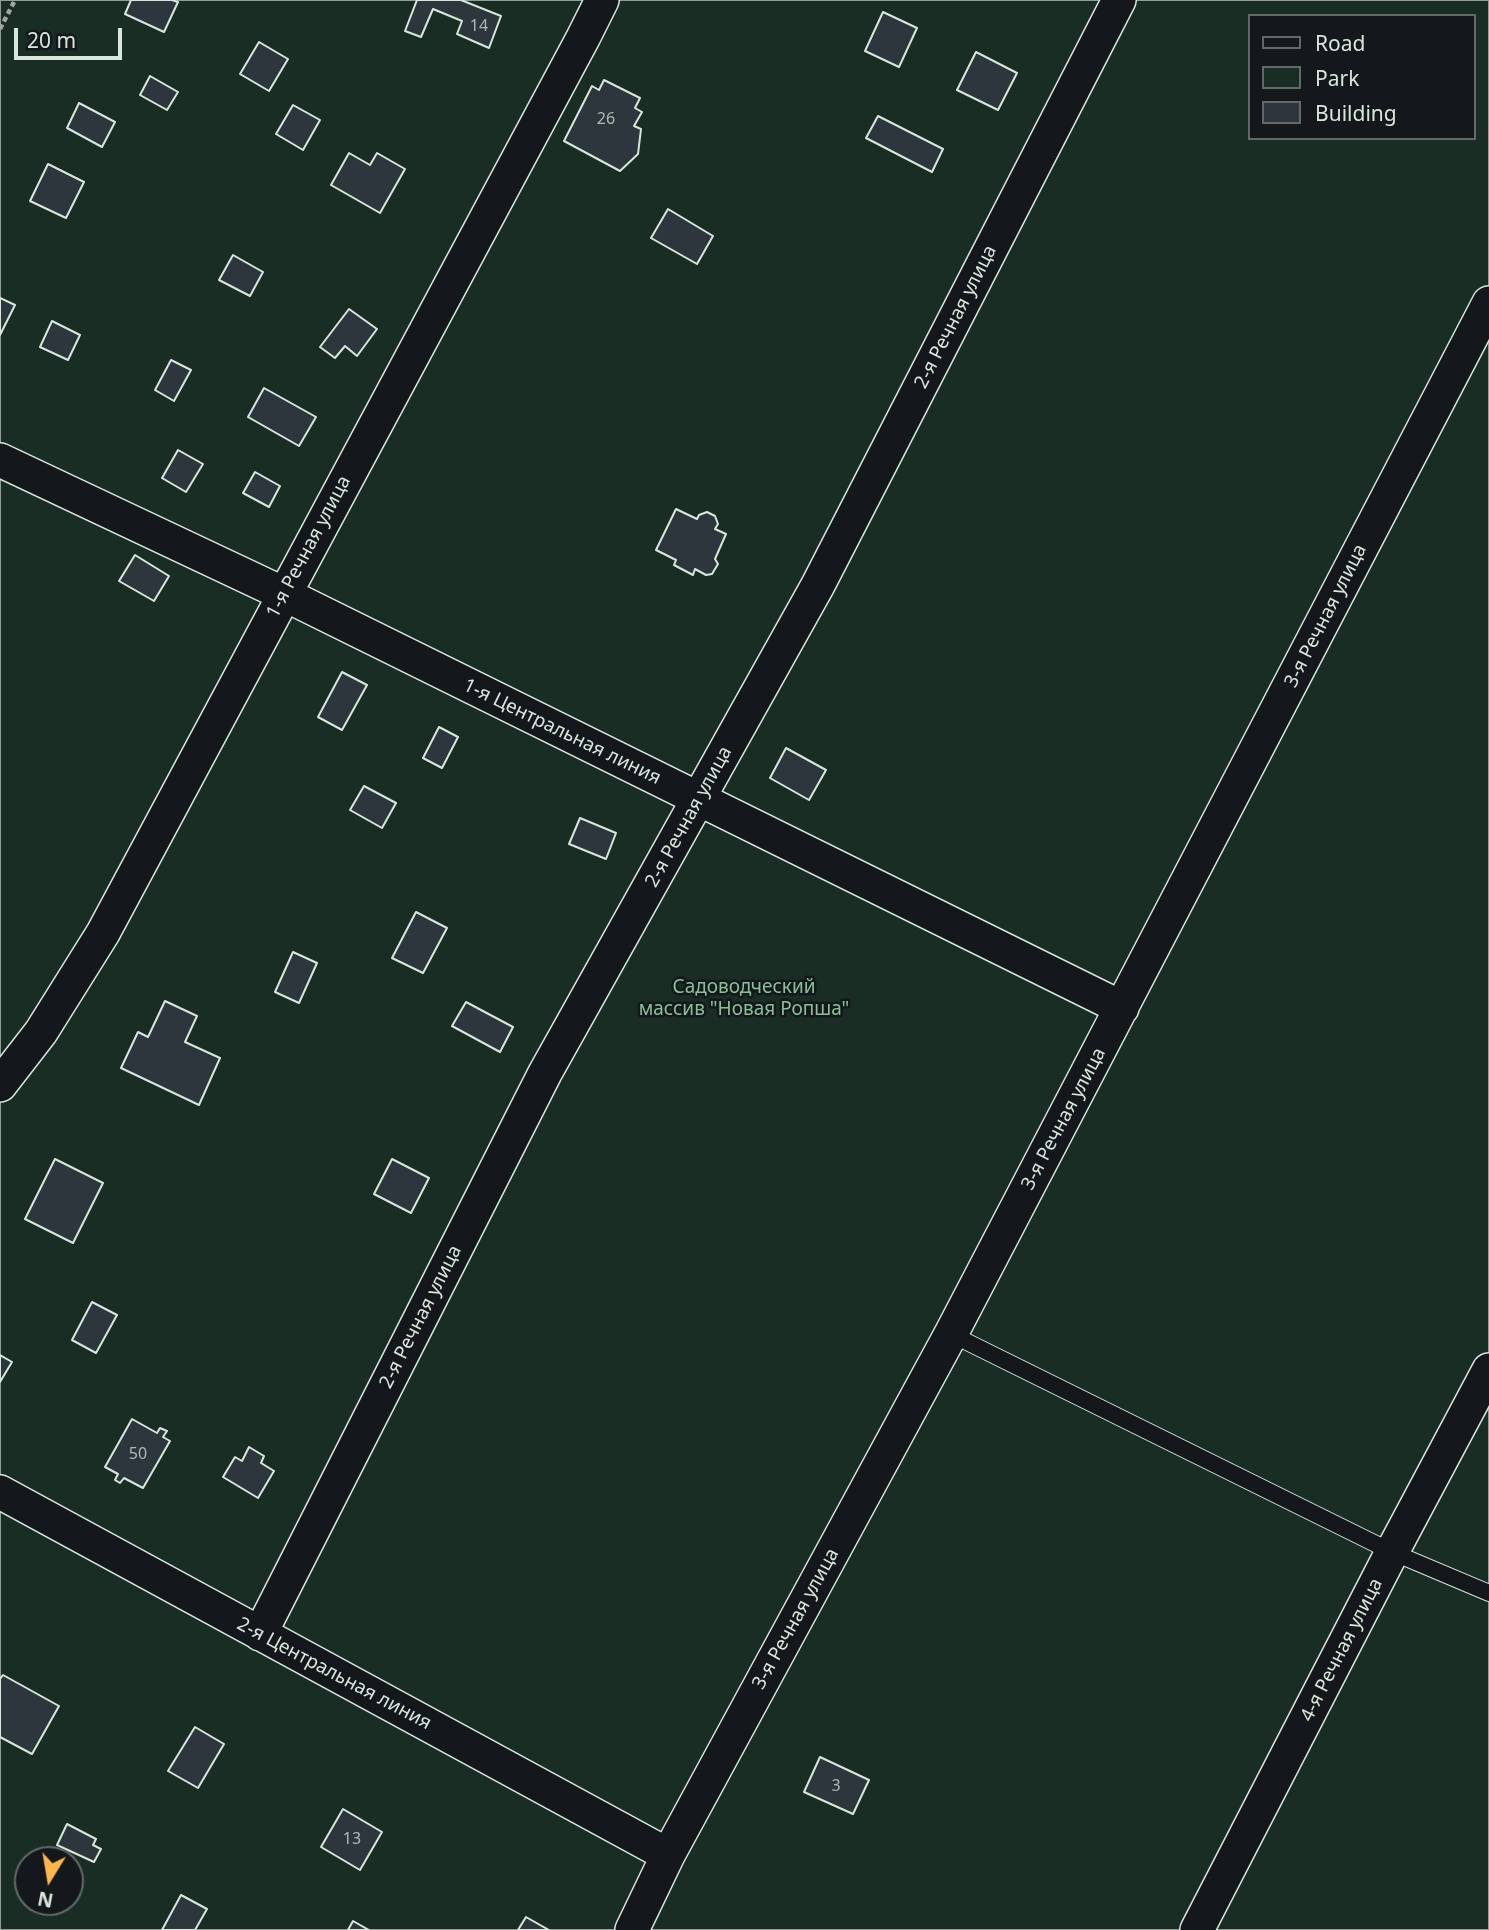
<!DOCTYPE html>
<html>
<head>
<meta charset="utf-8">
<style>
	body { margin:0 }
	#map { position:relative; width:1489px; height:1930px; overflow:hidden; background:#14181c; font-family:"Noto Sans",sans-serif }
	canvas { display:block }
	.legend { position:absolute; left:1248px; top:14px; width:228px; height:126px; box-sizing:border-box; background:#14181c; border:2px solid #626a69; margin:0; padding:9px 12px; list-style:none; font-size:21px; color:#d8e6dc }
	.legend li { display:flex; align-items:center; gap:14px; height:35px }
	.legend b { width:35px; border:2px solid #626a69 }
	.north { position:absolute; left:14px; top:1846px; width:70px; height:70px; box-sizing:border-box; background:#14181c; border:2px solid #626a69; border-radius:50%; rotate:191deg; font-size:19px; font-weight:700; line-height:28px; text-align:center; color:#d8e6dc }
	.north::after { content:''; display:block; margin:auto; width:24px; height:32px; background:#ffb74d; clip-path:polygon(50% 0,100% 100%,50% 72%,0 100%) }
	.scale { position:absolute; left:14px; top:28px; width:108px; height:32px; box-sizing:border-box; border:4px solid #d8e6dc; border-top:0; padding-left:9px; font-size:21px; line-height:24px; white-space:nowrap; color:#d8e6dc; -webkit-text-stroke:5px #14181c; paint-order:stroke }
</style>
</head>
<body>
<div id="map">
<canvas width="1489" height="1930"></canvas>
<ul class="legend">
<li><b style="height:9px;background:#14181c"></b>Road</li>
<li><b style="height:19px;background:#1a2d24"></b>Park</li>
<li><b style="height:19px;background:#2c363c"></b>Building</li>
</ul>
<div class="north">N</div>
<div class="scale">20 m</div>
</div>
<script>
const ctx = document.querySelector('canvas').getContext('2d');
ctx.lineJoin = 'round';
function paint(path, color) { ctx.fillStyle = color; ctx.fill(path, 'evenodd'); }
function strokePath(path, color, width, dash) { ctx.strokeStyle = color; ctx.lineWidth = width; ctx.lineCap = dash ? 'butt' : 'round'; ctx.setLineDash(dash || []); ctx.stroke(path); }
function write(font, color, halo, rows, align = 'center') {
  ctx.font = font + ' "Noto Sans",sans-serif'; ctx.lineWidth = 5; ctx.setLineDash([]); ctx.textBaseline = 'middle'; ctx.strokeStyle = halo; ctx.fillStyle = color; for (const [text, x, y, turn = 0] of rows) {
    ctx.save(); ctx.translate(x, y); ctx.rotate((+turn || 0) * Math.PI / 180); ctx.textAlign = isNaN(turn) ? turn : align; if (halo) ctx.strokeText(text, 0, 0); ctx.fillText(text, 0, 0); ctx.restore();
  }
}
const green = new Path2D(`
	M0,0H1489V1930H0ZM1249,16H1473V138H1249ZM28,1860H70V1902H28Z`);
paint(green, '#1a2d24');
strokePath(green, '#939e99', 2);
const building = new Path2D(`
	M131,0H172L178,2L164,32L125,14Z
	M417,0H461L501,16L489,48L457,34L462,21L433,9L421,37L405,31Z
	M883,12L917,28L899,67L865,51Z
	M259,42L288,59L269,91L240,74Z
	M976,52L1017,73L998,110L957,90Z
	M150,76L178,92L167,110L140,95Z
	M604,80L640,98L635,108L642,112L634,126L641,129L638,154L620,171L564,141L592,86L599,90Z
	M79,103L115,122L102,147L67,128Z
	M293,105L320,120L303,150L276,134Z
	M878,116L943,149L932,172L866,138Z
	M349,153L370,165L377,153L405,169L380,213L331,185Z
	M48,164L84,182L66,218L30,201Z
	M668,209L713,236L697,264L651,238Z
	M233,255L263,272L250,296L219,280Z
	M0,298L15,305L0,335Z
	M349,309L377,329L357,356L345,346L335,358L320,347Z
	M52,321L80,335L68,360L40,347Z
	M171,360L191,370L174,401L155,390Z
	M264,388L316,417L299,446L248,417Z
	M178,450L203,464L186,492L162,478Z
	M255,472L280,486L269,507L243,493Z
	M676,509L697,519L699,515L707,512L715,516L718,524L715,529L726,534L715,559L718,564L712,574L706,575L695,569L693,575L674,565L676,560L656,550Z
	M135,555L169,576L154,601L119,581Z
	M342,672L367,685L342,730L318,717Z
	M439,727L458,737L442,768L423,758Z
	M786,748L826,770L809,800L770,778Z
	M364,786L396,803L382,828L350,810Z
	M580,818L616,833L606,859L569,844Z
	M416,912L447,928L423,973L392,958Z
	M293,952L317,963L299,1003L275,992Z
	M165,1001L197,1016L185,1042L220,1058L199,1105L121,1068L138,1032L148,1037Z
	M466,1002L513,1027L500,1052L452,1026Z
	M55,1159L103,1183L73,1243L25,1219Z
	M392,1159L429,1178L411,1213L374,1194Z
	M92,1302L117,1315L96,1353L72,1340Z
	M0,1355L12,1362L0,1382Z
	M132,1419L157,1433L160,1428L167,1431L163,1437L170,1441L143,1488L124,1478L120,1483L115,1480L118,1474L105,1467Z
	M249,1447L264,1456L261,1463L274,1471L258,1498L223,1477L235,1457L242,1461Z
	M3,1675L59,1706L32,1754L0,1737V1679Z
	M195,1727L224,1744L198,1788L168,1771Z
	M820,1757L869,1780L853,1814L804,1792Z
	M343,1809L382,1832L360,1870L321,1847Z
	M67,1824L96,1839L93,1845L101,1849L94,1862L57,1845Z
	M181,1895L207,1909L195,1930H162Z
	M526,1917L549,1930H518Z
	M353,1921L369,1930H348Z`);
paint(building, '#2c363c');
strokePath(building, '#d8e6dc', 2);
const lane = new Path2D(`
	M951,1334L1392,1552L1489,1593`);
const street = new Path2D(`
	M0,460L284,594L1122,1008
	M0,1085L41,1032L103,933L583,38L602,0
	M0,1492L668,1855
	M260,1634L545,1073L818,585L1119,0
	M632,1930L668,1855L951,1334L1489,303
	M1197,1930L1392,1552L1489,1370`);
strokePath(lane, '#d8e6dc', 18);
strokePath(street, '#d8e6dc', 36);
strokePath(new Path2D(`
	M0,29L15,0`), '#9da8a2', 4.5, [5, 3.5]);
strokePath(lane, '#14181c', 16);
strokePath(street, '#14181c', 33);
write('16px', '#adbab4', null, [
	["14",479,26],
	["26",606,119],
	["50",138,1454],
	["3",836,1786],
	["13",352,1839]
]);
write('19px', '#d8e6dc', '#14181c', [
	["2-я Речная улица",956,317,-63],
	["1-я Речная улица",309,547,-62],
	["3-я Речная улица",1326,616,-63],
	["1-я Центральная линия",562,732,26],
	["2-я Речная улица",689,817,-61],
	["3-я Речная улица",1064,1119,-62],
	["2-я Речная улица",421,1317,-63],
	["3-я Речная улица",796,1619,-61],
	["4-я Речная улица",1342,1650,-63],
	["2-я Центральная линия",334,1674,28]
]);
write('19px', '#8ac095', '#14181c', [
	["Садоводческий",744,988],
	["массив \"Новая Ропша\"",744,1010]
]);
</script>
</body>
</html>
